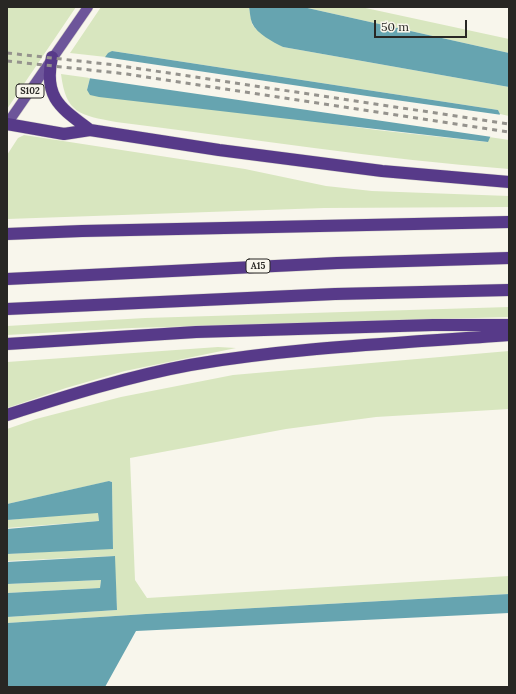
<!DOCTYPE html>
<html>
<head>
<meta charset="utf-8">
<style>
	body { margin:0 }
	#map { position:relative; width:516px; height:694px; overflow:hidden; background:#f8f6ec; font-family:Lora,serif }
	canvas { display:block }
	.frame { position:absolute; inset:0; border:8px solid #282724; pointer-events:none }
	.scale { position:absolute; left:374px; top:20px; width:93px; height:18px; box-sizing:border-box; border:2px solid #282724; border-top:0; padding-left:5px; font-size:12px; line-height:14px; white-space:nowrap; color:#282724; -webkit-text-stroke:3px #f8f6ec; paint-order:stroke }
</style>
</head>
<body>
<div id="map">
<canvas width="516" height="694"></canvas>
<div class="frame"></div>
<div class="scale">50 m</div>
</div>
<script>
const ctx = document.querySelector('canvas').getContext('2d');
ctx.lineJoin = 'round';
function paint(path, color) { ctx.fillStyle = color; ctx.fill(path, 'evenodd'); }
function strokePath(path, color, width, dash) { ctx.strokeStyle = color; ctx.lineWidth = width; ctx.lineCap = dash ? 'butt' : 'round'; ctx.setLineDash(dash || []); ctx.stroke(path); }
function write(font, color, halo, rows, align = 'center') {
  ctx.font = font + ' Lora,serif'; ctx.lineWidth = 3; ctx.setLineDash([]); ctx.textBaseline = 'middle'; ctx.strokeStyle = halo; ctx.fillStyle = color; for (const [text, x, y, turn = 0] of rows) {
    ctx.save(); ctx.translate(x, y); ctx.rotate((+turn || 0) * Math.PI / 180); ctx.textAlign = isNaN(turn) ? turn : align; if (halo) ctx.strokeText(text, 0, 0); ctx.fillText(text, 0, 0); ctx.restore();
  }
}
paint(new Path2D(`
	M7,7H76L7,109Z
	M101,7H249L252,24L256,29L283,47L509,87V116L500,114L498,110L112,51L106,57L70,53Z
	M303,7H361L509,39V53Z
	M61,74L90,78L87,90L377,130L487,142L489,137L509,140V169C377,159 247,138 116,122C80,115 66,114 61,74Z
	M24,135L245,169L326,186L372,191L509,196V207L324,208L7,219V155L18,138Z
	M509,307V317L132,328L7,335V326L145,318Z
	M218,347L236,348L125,371L66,388L7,408V362Z
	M509,351V409L376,417L286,429L130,458L135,580L147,598L509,576V594L146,614L7,623V617L117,610L114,556L7,561V554L113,548L112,482L110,481L7,504V429L36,419L121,397L233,375Z
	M98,512L99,521L7,528V520Z
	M101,580L100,588L7,593V584Z`), '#d8e6bf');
paint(new Path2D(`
	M249,7H303L509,53V87L283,47C273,42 257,34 252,23C250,18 250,12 249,7Z
	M112,51L498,110L500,114L488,142L99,97L90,95L87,90L90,78L108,53Z
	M109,481L112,482L113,549L7,554V529L99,521L98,513L7,520V504Z
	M115,556L117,610L7,617V593L100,588L101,580L7,584V562Z
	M509,594V613L136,631L105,687H7V623L146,614Z`), '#66a4b0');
paint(new Path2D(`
	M104,57L367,96L502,115L492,137L88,78Z`), '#f8f6ec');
const primary = new Path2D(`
	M7,124L88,7`);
const highway = new Path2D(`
	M52,57C43,98 61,108 90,130
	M7,124L64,134L90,130L219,150L382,171L509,182
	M7,234L82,231L509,222
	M7,279L337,263L509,258
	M7,309L335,294L509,290
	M7,344L196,332L433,325H509
	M7,415C66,396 130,376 190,365C296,347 403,343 509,335`);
strokePath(primary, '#d3d1c8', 11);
strokePath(highway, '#d3d1c8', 13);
strokePath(primary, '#6d559a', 10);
strokePath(highway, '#573a89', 12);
strokePath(new Path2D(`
	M7,53L115,65L509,124
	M7,61L127,74L509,132`), '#95938d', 3, [5, 5]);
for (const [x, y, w] of [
	[30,91,28],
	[258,266,24]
]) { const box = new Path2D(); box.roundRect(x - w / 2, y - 7, w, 14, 3); ctx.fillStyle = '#f8f6ec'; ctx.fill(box); strokePath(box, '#282724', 1); }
write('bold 9px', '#282724', null, [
	["S102",30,91],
	["A15",258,266]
]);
</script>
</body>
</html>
